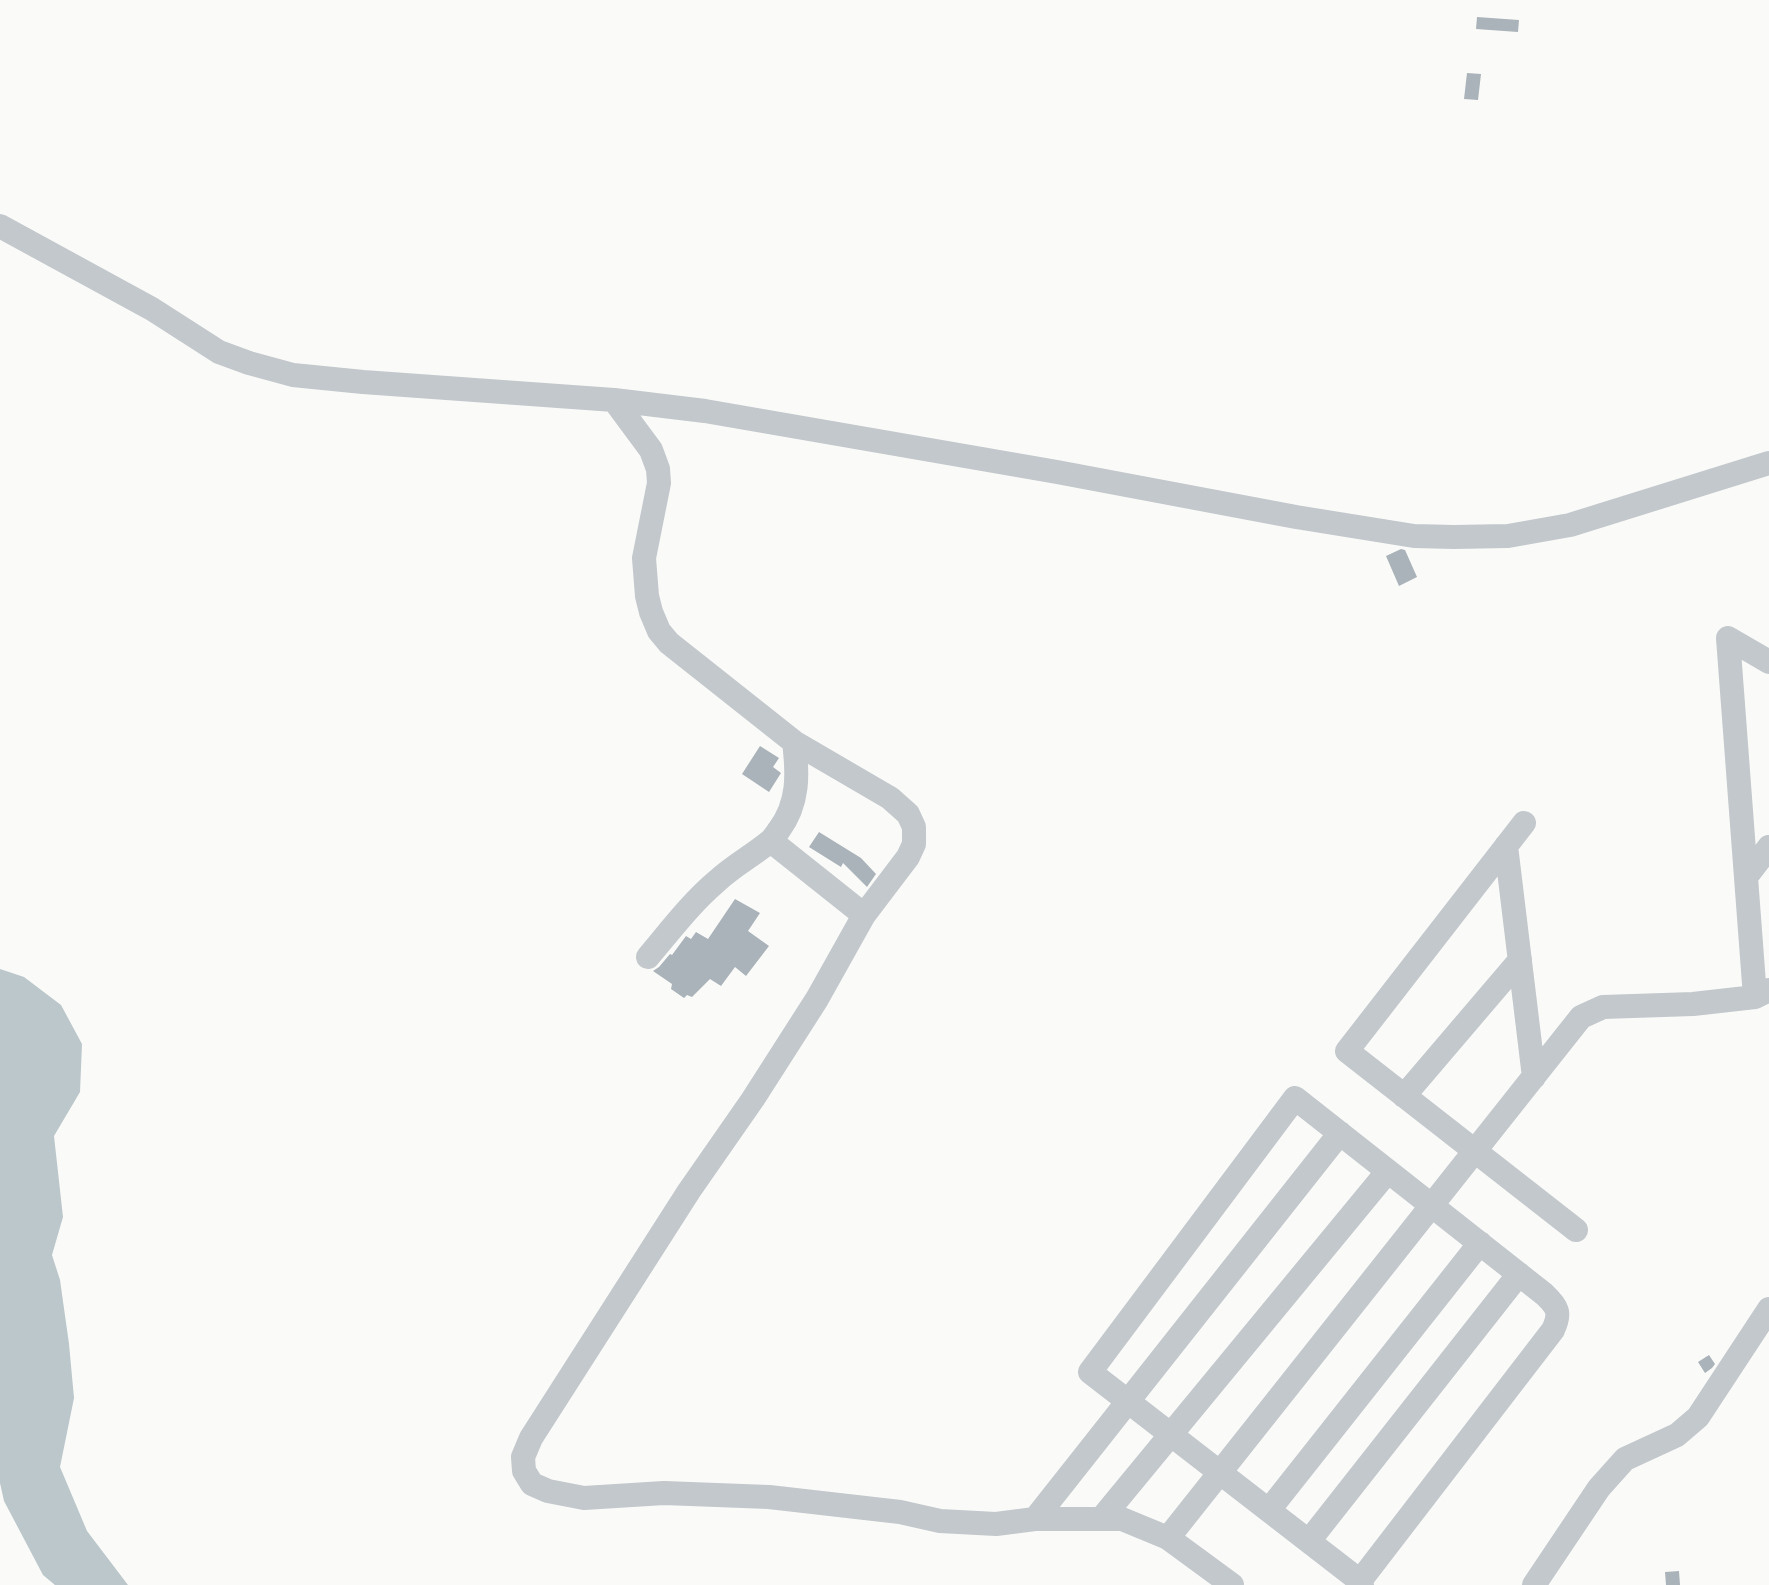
<!DOCTYPE html>
<html>
<head>
<meta charset="utf-8">
<style>
	body { margin:0 }
	canvas { display:block; background:#fafaf8 }
</style>
</head>
<body>
<canvas width="1769" height="1585"></canvas>
<script>
const ctx = document.querySelector('canvas').getContext('2d');
ctx.lineJoin = 'round';
function paint(path, color) { ctx.fillStyle = color; ctx.fill(path, 'evenodd'); }
function strokePath(path, color, width, dash) { ctx.strokeStyle = color; ctx.lineWidth = width; ctx.lineCap = dash ? 'butt' : 'round'; ctx.setLineDash(dash || []); ctx.stroke(path); }
paint(new Path2D(`
	M0,969L24,977L61,1005L82,1044L80,1092L54,1136L63,1217L52,1255L60,1280L69,1344L74,1398L60,1467L87,1531L128,1585H55L43,1575L4,1501L0,1483Z`), '#bbc7cb');
paint(new Path2D(`
	M1477,17L1519,20L1518,32L1476,29Z
	M1467,73L1481,74L1478,100L1464,99Z
	M1401,549L1405,550L1417,577L1399,586L1386,556Z
	M760,746L779,758L773,767L781,773L769,792L742,774Z
	M819,832L861,858L876,874L867,887L843,863L841,867L809,847Z
	M735,899L760,913L748,931L769,946L746,976L735,967L721,986L710,979L692,997L687,995L684,998L671,989L672,984L653,971L659,967L670,954L672,955L686,936L691,939L696,932L708,939Z
	M1709,1355L1715,1364L1712,1368L1705,1373L1698,1362Z
	M1679,1571L1680,1585H1666L1665,1572Z`), '#aab3b9');
strokePath(new Path2D(`
	M0,226L152,309L219,352L249,363L293,375L363,382L614,400L705,411L1057,472L1296,517L1414,536L1454,537L1508,536L1570,525L1769,463
	M614,400L651,450L658,469L659,483L644,558L647,596L651,612L659,631L669,643L794,742L890,798L908,814L914,827V844L908,857L864,915L817,999L753,1099L689,1191L531,1438L523,1457L524,1471L532,1484L548,1491L584,1498L664,1493L769,1497L900,1512L940,1521L996,1524L1035,1519H1122L1168,1538L1232,1585
	M1728,638L1755,997
	M1728,638L1769,662
	M1524,823L1347,1051L1576,1230
	M771,841L864,915
	M1506,846L1534,1077
	M1746,877L1769,847
	M648,957C670,931 691,903 717,881C733,866 752,856 769,842C773,839 776,834 779,830C799,803 798,774 794,742
	M1404,1096L1520,960
	M1269,1510L1480,1243
	M1102,1518L1388,1171
	M1035,1519L1340,1133
	M1168,1538L1581,1017L1603,1007L1693,1004L1755,997L1769,990
	M1309,1541L1519,1274
	M1360,1581L1553,1330C1561,1313 1558,1307 1544,1294L1295,1098L1090,1372L1360,1581L1362,1585
	M1534,1585L1599,1488L1625,1459L1677,1435L1698,1417L1769,1309`), '#c3c8cc', 24);
</script>
</body>
</html>
